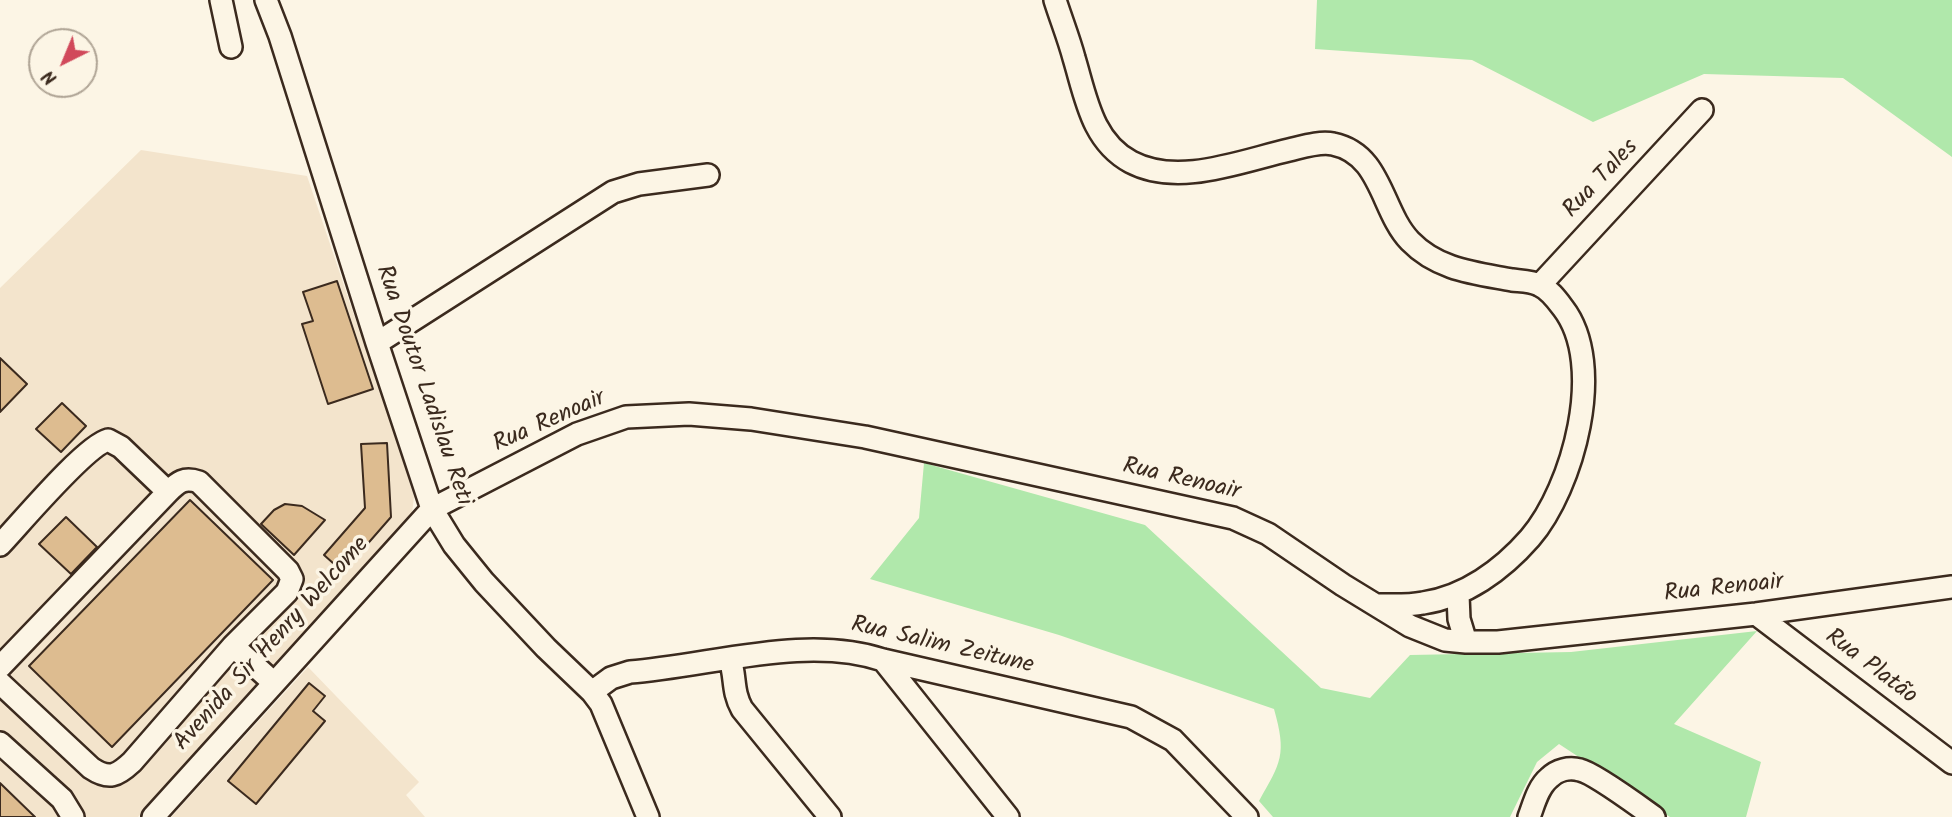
<!DOCTYPE html>
<html>
<head>
<meta charset="utf-8">
<style>
	body { margin:0 }
	#map { position:relative; width:1952px; height:817px; overflow:hidden; background:#fcf5e5; font-family:Kalam,sans-serif }
	canvas { display:block }
	.north { position:absolute; left:28px; top:28px; width:70px; height:70px; box-sizing:border-box; background:#fcf5e5; border:2px solid #afa495; border-radius:50%; rotate:223deg; font-size:19px; font-weight:700; line-height:28px; text-align:center; color:#3b2a1e }
	.north::after { content:''; display:block; margin:auto; width:24px; height:32px; background:#d1495b; clip-path:polygon(50% 0,100% 100%,50% 72%,0 100%) }
</style>
</head>
<body>
<div id="map">
<canvas width="1952" height="817"></canvas>
<div class="north">N</div>
</div>
<script>
const ctx = document.querySelector('canvas').getContext('2d');
ctx.lineJoin = 'round';
function paint(path, color) { ctx.fillStyle = color; ctx.fill(path, 'evenodd'); }
function strokePath(path, color, width, dash) { ctx.strokeStyle = color; ctx.lineWidth = width; ctx.lineCap = dash ? 'butt' : 'round'; ctx.setLineDash(dash || []); ctx.stroke(path); }
function write(font, color, halo, rows, align = 'center') {
  ctx.font = font + ' Kalam,sans-serif'; ctx.lineWidth = 7; ctx.setLineDash([]); ctx.textBaseline = 'middle'; ctx.strokeStyle = halo; ctx.fillStyle = color; for (const [text, x, y, turn = 0] of rows) {
    ctx.save(); ctx.translate(x, y); ctx.rotate((+turn || 0) * Math.PI / 180); ctx.textAlign = isNaN(turn) ? turn : align; if (halo) ctx.strokeText(text, 0, 0); ctx.fillText(text, 0, 0); ctx.restore();
  }
}
paint(new Path2D(`
	M141,150L307,176L398,445L414,497L412,513L138,817H0V288Z
	M308,667L419,782L406,795L425,817H171Z`), '#f3e4cc');
paint(new Path2D(`
	M1317,0H1952V157L1843,78L1704,74L1593,122L1472,60L1315,49Z
	M924,463L1145,525L1321,688L1370,698L1410,655L1571,652L1757,631L1674,724L1761,762L1746,817H1670L1559,744L1537,762L1510,817H1273L1259,801C1281,762 1287,755 1274,709L1059,635L870,579L919,518Z`), '#b0e8ab');
const building = new Path2D(`
	M337,281L373,389L328,404L302,324L313,321L303,292Z
	M0,358L27,384L0,412Z
	M62,403L86,426L61,452L36,429Z
	M387,443L391,517L343,572L324,555L365,508L361,444Z
	M190,500L273,580L112,747L29,666Z
	M285,504L302,506L325,520L294,555L261,524L274,510Z
	M66,517L97,547L71,574L39,544Z
	M309,683L325,696L313,711L325,721L256,804L228,781Z
	M0,783L35,817H0Z`);
paint(building, '#ddbc90');
strokePath(building, '#3b2a1e', 2);
const minor = new Path2D(`
	M221,0L231,47
	M266,0L280,36L377,343L432,509L454,545L484,582L546,648L592,692L601,704L648,817
	M1055,0C1061,19 1069,39 1074,58C1086,98 1092,141 1131,162C1178,187 1241,161 1289,150C1302,147 1320,141 1333,144C1382,154 1381,211 1410,241C1438,270 1475,273 1512,280C1520,281 1532,281 1539,285C1549,289 1557,300 1563,308C1607,365 1573,488 1530,538C1502,570 1465,597 1423,603C1408,606 1393,605 1378,605
	M1540,285L1702,110
	M377,343L613,192L639,184L708,175
	M0,545C20,524 85,446 108,440L121,447L168,492
	M1458,595L1459,619L1466,642
	M1756,614L1952,763
	M730,659C736,678 732,691 742,709L830,817
	M883,660L1008,817
	M0,667L168,492C178,482 184,477 199,482L288,571L292,579L287,592L233,646
	M0,683L91,768C109,780 117,776 132,762L233,646L274,683
	M592,692L611,678L630,672C710,666 806,634 883,660L1131,717L1173,740L1247,817
	M0,743L62,799L73,817
	M153,817L432,509L577,434L626,417L689,414L751,419L865,437L1233,518L1268,534L1343,585L1410,626L1445,640L1466,642H1498L1756,614L1952,587
	M1529,817C1534,804 1538,787 1549,778C1557,770 1569,767 1580,770C1594,773 1640,807 1654,817`);
strokePath(minor, '#3b2a1e', 26);
strokePath(minor, '#fcf5e5', 21);
write('24px', '#3b2a1e', '#fcf5e5', [
	["Rua Tales",1602,180,-47],
	["Rua Doutor Ladislau Reti",422,386,71],
	["Rua Renoair",550,423,-24],
	["Rua Renoair",1181,481,13],
	["Rua Renoair",1724,590,-6],
	["Avenida Sir Henry Welcome",273,645,-48],
	["Rua Salim Zeitune",942,647,13],
	["Rua Platão",1870,668,37]
]);
</script>
</body>
</html>
